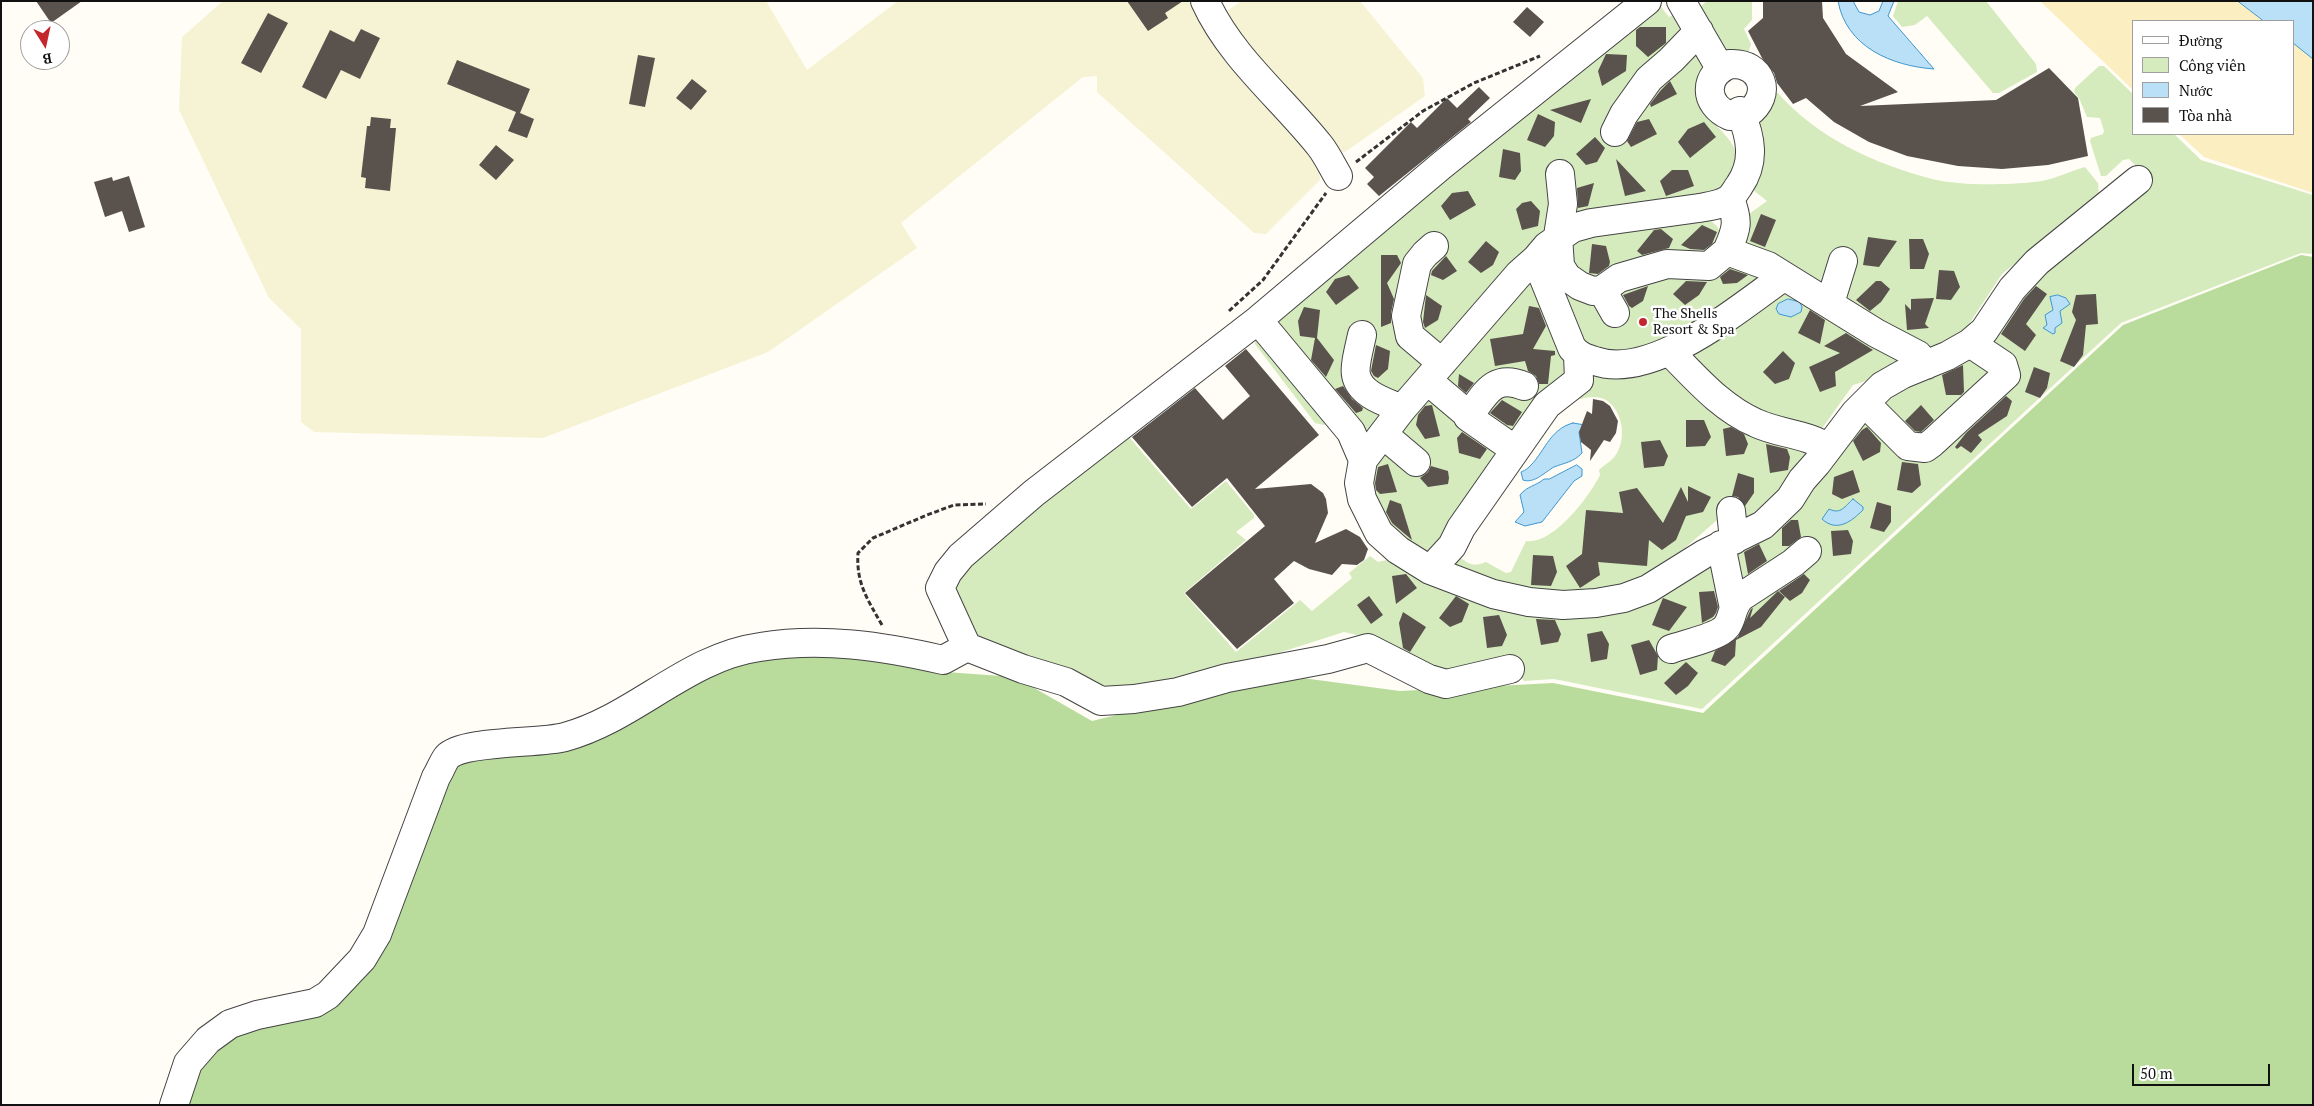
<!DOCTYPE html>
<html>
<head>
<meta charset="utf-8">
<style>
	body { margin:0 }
	#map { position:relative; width:2314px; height:1106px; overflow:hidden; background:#fffdf5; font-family:"PT Serif",serif }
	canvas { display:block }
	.frame { position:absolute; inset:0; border:2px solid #111; pointer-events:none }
	.legend { position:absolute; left:2132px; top:20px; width:162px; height:115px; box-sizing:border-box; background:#fff; border:1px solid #a0a0a0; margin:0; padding:6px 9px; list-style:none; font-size:15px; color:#111 }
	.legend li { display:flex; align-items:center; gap:10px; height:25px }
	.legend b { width:25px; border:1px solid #a0a0a0 }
	.north { position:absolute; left:20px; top:20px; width:50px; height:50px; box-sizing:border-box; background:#fff; border:1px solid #a0a0a0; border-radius:50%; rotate:170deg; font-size:14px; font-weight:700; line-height:20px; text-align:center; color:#111 }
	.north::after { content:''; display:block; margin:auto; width:18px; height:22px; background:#c4262e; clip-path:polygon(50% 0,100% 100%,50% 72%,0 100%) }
	.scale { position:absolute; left:2132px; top:1064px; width:138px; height:22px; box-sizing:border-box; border:2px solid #111; border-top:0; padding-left:6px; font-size:15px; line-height:18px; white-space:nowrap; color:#111; -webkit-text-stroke:4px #fff; paint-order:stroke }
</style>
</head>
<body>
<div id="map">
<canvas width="2314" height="1106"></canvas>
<div class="frame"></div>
<ul class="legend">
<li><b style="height:6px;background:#fff"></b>Đường</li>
<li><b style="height:14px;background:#d5ebbd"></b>Công viên</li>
<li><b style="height:14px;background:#b9e0f7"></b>Nước</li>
<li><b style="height:14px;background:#5a524d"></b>Tòa nhà</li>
</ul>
<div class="north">B</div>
<div class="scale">50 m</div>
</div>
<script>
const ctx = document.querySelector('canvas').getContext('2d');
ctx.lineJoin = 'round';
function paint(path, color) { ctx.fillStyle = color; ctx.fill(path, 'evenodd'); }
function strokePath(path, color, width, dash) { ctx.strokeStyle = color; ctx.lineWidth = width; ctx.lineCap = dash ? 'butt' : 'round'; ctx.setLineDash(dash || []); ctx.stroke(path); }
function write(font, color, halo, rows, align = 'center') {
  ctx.font = font + ' "PT Serif",serif'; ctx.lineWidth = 5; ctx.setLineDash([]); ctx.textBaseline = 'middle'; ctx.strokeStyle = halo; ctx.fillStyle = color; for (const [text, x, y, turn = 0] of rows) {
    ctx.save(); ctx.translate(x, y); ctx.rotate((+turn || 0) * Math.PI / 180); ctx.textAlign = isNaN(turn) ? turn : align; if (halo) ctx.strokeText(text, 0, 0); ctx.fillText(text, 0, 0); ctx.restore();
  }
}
paint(new Path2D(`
	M223,1H766L807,70L898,1H1193L1318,160L1320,180L1266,234L1254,233L1097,92V76L1083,77L901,223L917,248L768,352L543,438L314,432L301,422V329L269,298L179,110L182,37Z
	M1242,1H1360L1423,78L1425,96L1345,152L1330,151L1222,14Z`), '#f6f3d4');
paint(new Path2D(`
	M1707,1H1752V20L1744,29L1751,44L1749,51L1704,107C1717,134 1738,136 1739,170L1708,201L1581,220L1487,292L1384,408L1366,439L1333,422L1324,425L1315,423L1255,344L1254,332L1658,3L1669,17L1696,3L1701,6Z
	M1898,1H1986L2036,64L2037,72L1999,93H1993L1927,16L1915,25L1902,27L1893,16Z
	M2099,66H2104L2133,94V134H2174L2201,160L2313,195V254L2301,253L2121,323L1702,709L1554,679L1524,681L1509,663L1464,675L1404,661L1357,635L1344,632L1244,664L1102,698L970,644L951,581L1122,438L1129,437L1191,509L1226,481L1254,515V518L1236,532L1246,540L1184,593L1236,652L1300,600L1312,611L1352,578L1349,573L1370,556L1378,562L1391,559L1596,604L1757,531L1856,413L1960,353L2014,290L2146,176L2129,159L2123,160L2106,176H2101L2090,141L2091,138L2103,134L2104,131L2100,118L2087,117L2079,98L2074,92L2075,88Z
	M1771,93H1778C1817,138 1875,164 1932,179C1960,186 2005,185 2034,182C2050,181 2068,172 2085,167L2098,183L2099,197L2002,274L1969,324L1945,350L1936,355L1743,252L1749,214L1767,201L1753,190L1758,164L1757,133Z
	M1700,212L1717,226L1723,238L1763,277L1658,350L1583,353L1548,247L1561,237Z
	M1526,273L1577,368L1434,562L1384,530L1365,461Z
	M1788,288L1909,358L1873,379L1853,385L1821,430L1723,403L1682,350Z
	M1657,359L1810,450L1795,476L1762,509L1741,520L1716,521L1671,560L1631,581L1604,591L1575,595L1453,577L1455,554C1469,563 1470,568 1486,562L1506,573L1511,572L1526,541C1553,545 1589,497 1600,475L1599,470C1605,464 1614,460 1618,451C1628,432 1619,397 1594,397C1583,397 1571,402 1560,404L1589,378L1599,372Z`), '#d5ebbd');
paint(new Path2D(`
	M2301,255L2313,257V1105H182L201,1061L251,1026L319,1013L454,763L563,748L692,683L760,654H845L932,671L1015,677L1092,721L1280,675L1400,691L1553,683L1703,713L2123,325Z`), '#b9dc9c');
paint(new Path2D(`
	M2040,1H2238L2264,21H2133V90Z
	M2293,43L2313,59V193L2204,157L2179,134H2293Z`), '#fbeec1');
const water = new Path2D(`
	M1838,1H1853L1859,12L1870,15L1879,11L1883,1H1894L1888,16L1934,69C1892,66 1846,47 1838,1Z
	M2238,1H2313V59L2293,43V21H2264Z
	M2058,295L2066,298L2070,304L2060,311L2062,323L2055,328V333L2053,334L2043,328L2047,325L2045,315L2053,310L2050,297Z
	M1788,299L1800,302L1802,307L1801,312L1791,317L1779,314L1776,309L1778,304Z
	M1573,423L1585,425L1579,432L1582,453C1574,462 1564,463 1554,467C1545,472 1534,484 1523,480L1521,472C1523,471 1526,470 1528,468C1544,454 1549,429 1573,423Z
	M1577,465L1582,469V476L1574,481L1542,522L1525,526L1515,522L1524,512L1520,495C1527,486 1536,486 1544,479H1549Z
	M1853,499L1863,507V510C1852,521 1837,533 1822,519L1829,509C1841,515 1845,506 1853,499Z`);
paint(water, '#b9e0f7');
strokePath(water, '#3f96cf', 1);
paint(new Path2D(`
	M36,1H82L51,23Z
	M1127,1H1183L1165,13L1168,18L1148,31Z
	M1763,1H1822L1823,18L1846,54L1898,92L1860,106L1996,100L2049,68L2078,98L2088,156L2048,165L2002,169L1958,166L1907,156L1869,142L1834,122L1806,98L1793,104L1777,83L1774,73L1762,58L1748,31L1763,18Z
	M1527,7L1544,22L1530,37L1513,22Z
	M268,13L288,23L261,73L241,63Z
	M1640,27H1666V43L1648,57L1636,46V30Z
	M361,29L380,38L360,79L341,70L326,99L302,87L330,30L354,42Z
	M1606,54L1627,55L1626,71L1602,86L1598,71Z
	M638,55L655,58L645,107L629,104Z
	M457,60L530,89L520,113L534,119L527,138L508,131L516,112L447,84Z
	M692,79L707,91L691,110L676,98Z
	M1670,81L1677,94L1651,107L1650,104L1661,90Z
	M1479,87L1490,98L1468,119L1471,122L1379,196L1367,184L1374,177L1365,168L1411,122L1417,128L1447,98L1457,108Z
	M1591,99L1581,123L1550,110Z
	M1538,114L1555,122L1554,136L1545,147L1527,140Z
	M371,117L391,119L390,128H396L390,191L365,188L366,178L361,177L367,126H370Z
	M1649,119L1657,134L1631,147L1627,141L1637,122Z
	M1704,122L1716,137L1690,158L1678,142L1688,129Z
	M1595,137L1605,148L1597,162L1586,165L1576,154Z
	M496,145L514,160L496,180L479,165Z
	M1503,149L1520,153L1521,171L1515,180L1499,177Z
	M1616,159L1646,191L1625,196Z
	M1672,170H1688L1694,186L1666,196L1660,181Z
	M129,176L145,227L129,232L122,211L105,217L94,182L112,177L113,181Z
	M1594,183L1588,206L1578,208L1577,188Z
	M1468,191L1476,205L1450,220L1441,206L1452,193Z
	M1531,201L1540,211L1538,226L1522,230L1516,209L1522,203Z
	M1761,214L1776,220L1765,247L1750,241Z
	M1702,225L1717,232L1712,244L1704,250L1690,249L1681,245Z
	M1661,229L1673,239L1669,248L1642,255L1637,251L1654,230Z
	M1868,237L1897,241L1879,267L1863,265Z
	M1909,239H1923L1929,254L1924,269H1910Z
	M1486,241L1499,252L1493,265L1481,273L1468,262Z
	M1592,244L1606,246L1610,262L1609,266L1598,274L1589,273Z
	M1381,255H1397L1401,263L1387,283L1394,299L1391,313V323L1381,327Z
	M1446,256L1457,271L1443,280L1431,275L1432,271Z
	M1730,269L1748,275L1737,283L1723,284L1720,277Z
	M1939,270L1954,271L1960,287L1951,300L1936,299Z
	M1349,275L1359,288L1336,305L1326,292L1335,279Z
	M1686,281L1707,282L1699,295L1685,305L1673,294Z
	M1876,281H1881L1890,289L1881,302L1870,311L1856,300Z
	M1648,286L1643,301L1632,308L1629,306L1623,295Z
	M2036,286L2047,294L2026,324L2036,335L2025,351L2001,334L2024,299Z
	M2096,294L2098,324L2086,325L2083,355L2074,367L2060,361L2076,320L2072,312L2076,295Z
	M1426,295L1442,306L1438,320L1425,328L1423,322Z
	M1934,298L1925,324L1929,328L1907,330L1905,304L1911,310V299Z
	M1529,306L1539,308L1546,326L1533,349L1555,351V355L1551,356L1548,384H1539L1536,376L1528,371L1525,361L1495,366L1490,339L1523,334Z
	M1304,307L1320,310L1317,338L1334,360L1326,377L1311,360L1315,338L1300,336L1298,321Z
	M1810,310L1825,320L1820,344L1798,333Z
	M1846,333L1873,350L1835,372L1836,386L1820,392L1809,367L1840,353L1824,346Z
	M1376,345L1390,351L1388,369L1378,378L1374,376L1371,371Z
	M1246,349L1319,435L1255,489L1311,484L1323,493L1326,499L1328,513L1315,543L1346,529L1360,537L1368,549L1364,560L1357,565L1342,564L1332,575L1309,569L1294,561L1274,579L1294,603L1237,649L1185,593L1265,526L1227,478L1192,507L1132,437L1195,388L1223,420L1250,396L1225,366Z
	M1783,351L1795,363L1789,379L1775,384L1763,372Z
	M1963,365L1964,392L1961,395H1946L1942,375Z
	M2034,367L2050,373L2047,388L2040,398L2025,392Z
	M1459,374L1474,383L1466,393L1458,386Z
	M1343,386L1352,399L1363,408L1362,411L1356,413L1335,389Z
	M2006,396L2012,401L2007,416L1978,435L1982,440L1971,453L1961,446L1957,449L1955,447L1966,433Z
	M1593,399L1603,401L1610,406L1618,421L1616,433L1610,442L1604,440L1590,461L1591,450L1581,442L1579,432L1587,411L1592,414Z
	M1502,400L1522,412L1513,426L1507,425L1490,413Z
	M1432,405L1440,436L1425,439L1416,425L1418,415L1425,406Z
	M1921,405L1934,420L1921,432L1915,431L1905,421Z
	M1686,420H1704L1711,437L1705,446L1686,447Z
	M1731,427L1744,434L1748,444L1744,454L1726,456L1723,429Z
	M1867,427L1881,443L1880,452L1863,461L1853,441L1862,430Z
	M1462,432L1487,449L1480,459L1459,453L1457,438Z
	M1660,440L1668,456L1664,466L1644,468L1641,442Z
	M1766,444L1787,449L1790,457L1788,470L1770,473Z
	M1902,462L1918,464L1921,485L1912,493L1897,490Z
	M1388,464L1397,492L1380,494L1376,490L1375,483L1378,467Z
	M1431,466L1448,471L1449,478L1448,484L1428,487L1420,478L1428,472Z
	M1853,470L1860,492L1842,499L1832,494L1834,477Z
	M1738,473L1754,478V493L1745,506L1738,497L1732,496Z
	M1688,486L1711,497L1703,512L1686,516L1676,540L1662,550L1649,540L1647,566L1598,562L1600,575L1580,588L1566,566L1582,554L1586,510L1623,513L1619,492L1637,488L1663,523L1681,487L1688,502Z
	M1390,500L1401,504L1412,540L1392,523L1386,512Z
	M1877,502L1891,506V522L1884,532L1870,528Z
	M1791,520H1798L1801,537L1789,546H1782V528Z
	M1848,530L1853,541L1851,554L1833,556L1831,531Z
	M1759,544L1767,561L1748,574L1744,552Z
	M1533,555L1553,556L1557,572L1551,586L1531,585Z
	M1406,574L1417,588L1396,604L1392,576Z
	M1804,574L1810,580L1802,593L1790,601L1779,591Z
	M1714,591L1718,607L1716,613L1713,617L1702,623L1699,592Z
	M1778,591L1785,597L1761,627L1736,640L1735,656L1725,666L1711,661L1715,651L1738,637L1751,609L1753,608L1750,618Z
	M1369,596L1383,615L1371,624L1357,605Z
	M1456,596L1469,604L1462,622L1450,627L1439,618Z
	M1663,598L1687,607L1669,631L1652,625Z
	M1403,612L1426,627L1410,652L1403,648L1399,623Z
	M1499,615L1507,635L1502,646L1487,648L1483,617Z
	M1536,619L1555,620L1561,634L1558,642L1541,645Z
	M1602,631L1609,644L1607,659L1591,662L1587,634Z
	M1649,640L1658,656L1657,670L1640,675L1631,645Z
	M1686,662L1698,673L1688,686L1676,695L1664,683Z`), '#5a524d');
const minor = new Path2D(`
	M1205,1C1231,58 1282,98 1320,146C1327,155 1332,166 1338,176
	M1681,1L1720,68
	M1730,64C1762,62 1774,95 1747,114L1740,111L1730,116C1703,104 1703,75 1730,64Z
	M1740,111C1751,137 1756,162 1739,186C1736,190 1733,196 1729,199C1721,205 1709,206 1699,208L1591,223L1573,228L1547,246L1536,259L1519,274L1402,409L1363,460L1359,483L1362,499L1379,533L1398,550L1430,570L1493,594L1529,602L1563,605L1596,603L1624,598L1648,589L1704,554L1763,525L1790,499L1802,480L1817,463L1855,413L1882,386L1903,374L1947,356L1970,343L1984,331L2012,289L2037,262L2138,180
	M1615,132L1624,114L1649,79L1671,60L1699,31
	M1560,174L1563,204L1558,236L1560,266L1567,277L1580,286L1593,291L1602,290L1619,278L1667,264L1709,266L1727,251
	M1730,199C1739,221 1737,229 1727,251L1768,266L1876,333L1918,355L1926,365
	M1434,246L1425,254L1417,264L1406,316L1410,336L1442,363
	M1536,259L1572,348C1579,356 1585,358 1595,361C1652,381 1738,309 1783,277
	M1602,290L1615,313
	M1830,303L1843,261
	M1258,320L1351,432L1363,460
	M1362,335C1360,345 1354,366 1356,375C1360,395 1386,402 1402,409
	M1670,352C1696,378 1721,408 1756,423C1779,434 1806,433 1828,448
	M1428,381L1466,413L1468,417L1514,449
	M1865,403L1908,446L1925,448L1932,443L2006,375L2003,365L1970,343
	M1468,417C1485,395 1493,373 1524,386
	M1384,435L1416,462
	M1731,511L1734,540
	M1721,545L1733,604
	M1430,570L1452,546L1461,528L1547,405L1579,380L1578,355
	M967,647L940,588L948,572L961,556L1034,493L1258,320L1442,165L1647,1
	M1671,649C1685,644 1719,637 1727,626C1734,615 1731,607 1741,597L1793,563L1807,551
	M174,1105L188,1063L208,1040L230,1024L257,1015L315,1003L328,995L362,959L377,934L436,777C440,771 443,762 447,757C463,740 540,744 565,737C635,718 687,657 760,647C822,637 882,646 943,660L967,647L1023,669L1066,682L1101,701L1134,699L1178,692L1227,678L1328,659L1368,648L1429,679L1446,684L1510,669`);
strokePath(minor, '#444', 30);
strokePath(new Path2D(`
	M1356,162L1423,111L1474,83L1540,56
	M1229,311L1263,280L1326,193
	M882,625C868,600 856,584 858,553L873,538L927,515L954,505L986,504`), '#333', 3, [5, 2.5]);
strokePath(minor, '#fff', 28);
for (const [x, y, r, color] of [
	[1643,322,5,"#c4262e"]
]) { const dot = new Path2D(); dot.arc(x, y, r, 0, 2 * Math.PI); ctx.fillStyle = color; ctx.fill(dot); strokePath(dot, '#fff', 2); }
write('14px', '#111', '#fff', [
	["The Shells",1653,314],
	["Resort & Spa",1653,330]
], 'left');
</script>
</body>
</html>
